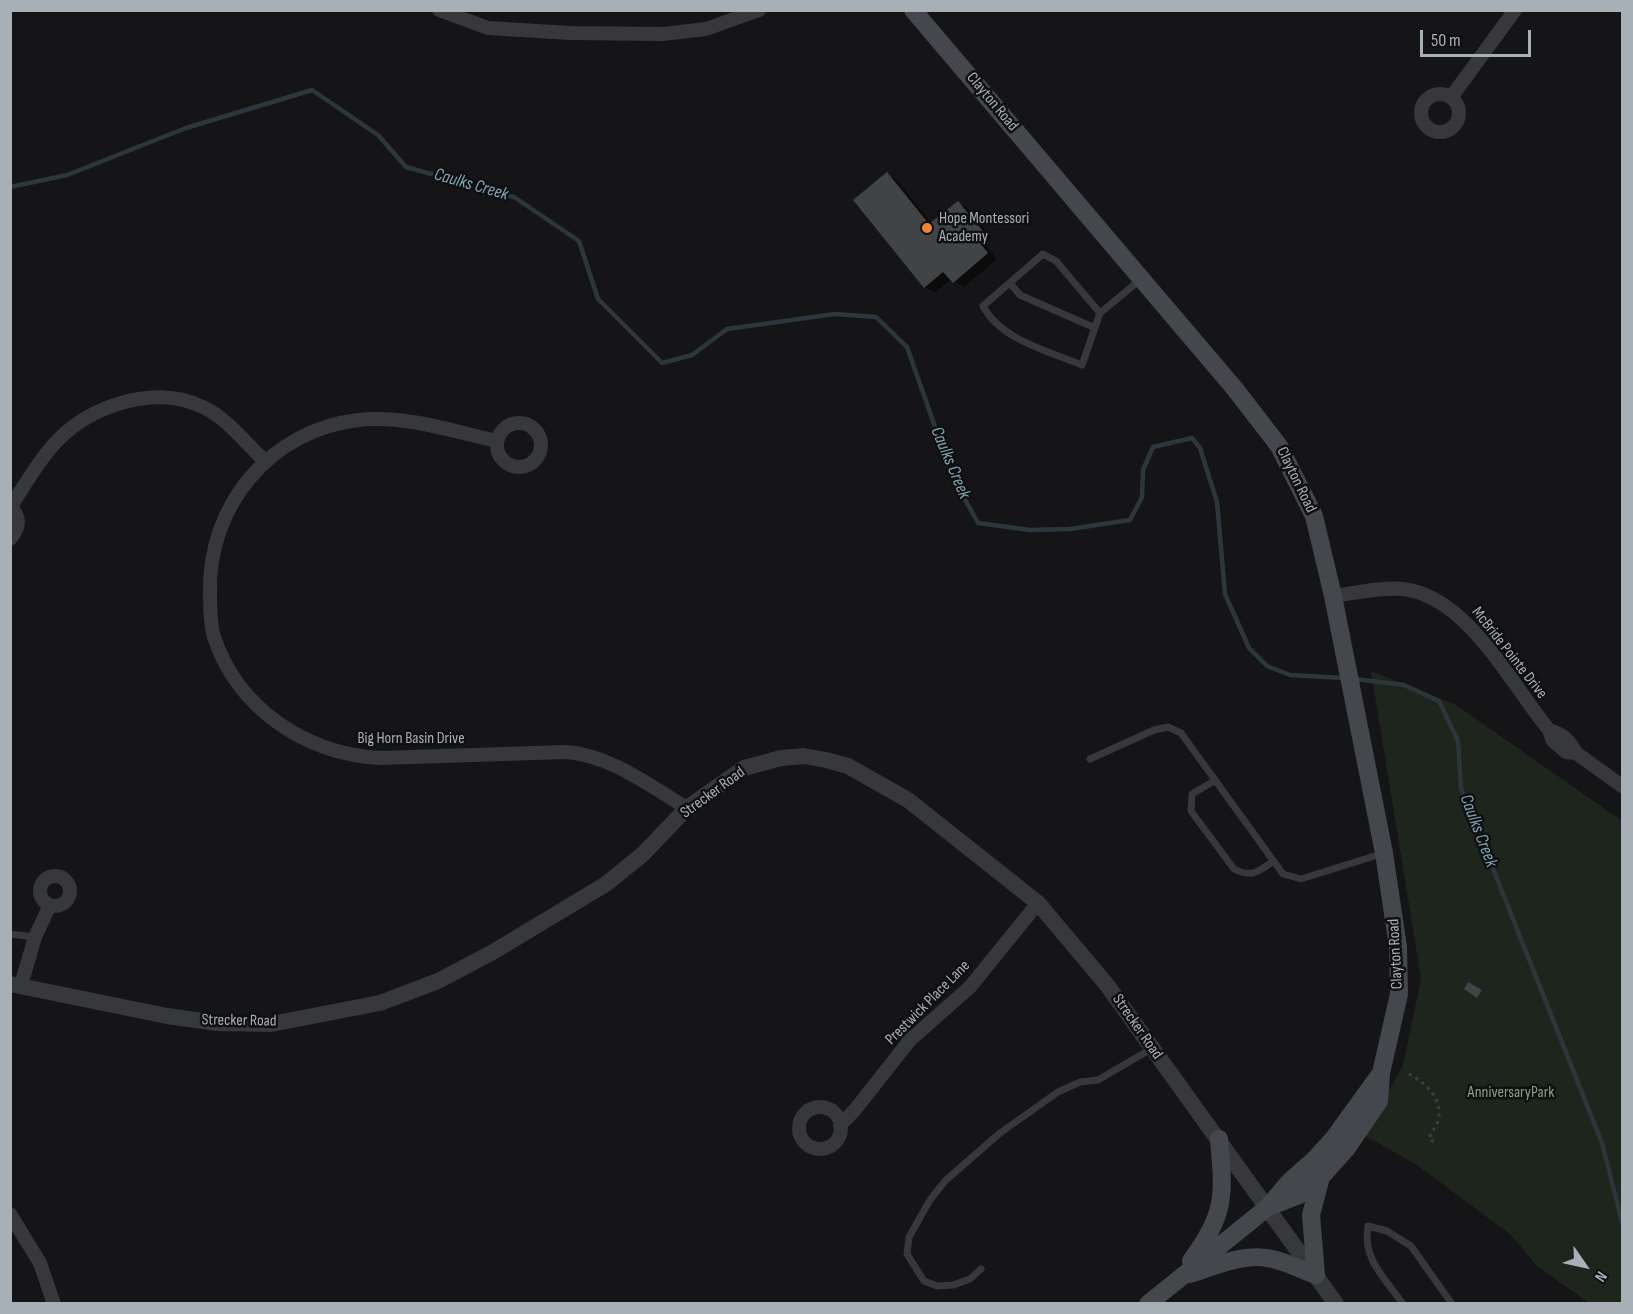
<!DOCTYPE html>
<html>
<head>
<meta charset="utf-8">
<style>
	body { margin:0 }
	#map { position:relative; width:1633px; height:1314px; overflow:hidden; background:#151517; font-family:"Sofia Sans Condensed",sans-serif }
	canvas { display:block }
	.frame { position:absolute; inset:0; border:12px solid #a7afb7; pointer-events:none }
	.north { position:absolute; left:1555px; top:1236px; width:60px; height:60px; -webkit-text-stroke:4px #101012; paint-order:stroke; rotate:124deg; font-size:16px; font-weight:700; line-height:24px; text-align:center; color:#a7afb7 }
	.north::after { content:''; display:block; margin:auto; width:21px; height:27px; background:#a7afb7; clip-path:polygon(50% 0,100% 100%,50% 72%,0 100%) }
	.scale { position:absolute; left:1420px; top:30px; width:111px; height:27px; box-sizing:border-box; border:3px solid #a7afb7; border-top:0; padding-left:8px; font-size:18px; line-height:21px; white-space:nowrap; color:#a7afb7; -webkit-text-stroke:4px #101012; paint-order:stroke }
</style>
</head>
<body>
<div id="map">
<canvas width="1633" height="1314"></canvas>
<div class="frame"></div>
<div class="north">N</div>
<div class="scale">50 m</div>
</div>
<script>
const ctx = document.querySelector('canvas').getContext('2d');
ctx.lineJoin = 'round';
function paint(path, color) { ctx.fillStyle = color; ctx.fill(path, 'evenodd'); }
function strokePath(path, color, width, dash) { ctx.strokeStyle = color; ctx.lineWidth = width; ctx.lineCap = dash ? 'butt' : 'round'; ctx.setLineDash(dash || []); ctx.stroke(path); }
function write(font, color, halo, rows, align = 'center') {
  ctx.font = font + ' "Sofia Sans Condensed",sans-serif'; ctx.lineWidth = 5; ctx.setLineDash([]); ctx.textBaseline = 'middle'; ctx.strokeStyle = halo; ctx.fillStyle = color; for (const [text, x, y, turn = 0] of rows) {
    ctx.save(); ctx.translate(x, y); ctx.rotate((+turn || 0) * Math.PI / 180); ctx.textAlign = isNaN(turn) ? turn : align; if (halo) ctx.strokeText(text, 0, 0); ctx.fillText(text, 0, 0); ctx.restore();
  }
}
paint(new Path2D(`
	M1371,671L1456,705L1622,821V1303H1589L1537,1266L1511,1235L1417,1165L1364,1135L1403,1065L1421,979Z`), '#1e251d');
paint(new Path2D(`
	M887,174L897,180L932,224L958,203L968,208L991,237L984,243L997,259L964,287L951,279L935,293L925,287L855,201Z`), '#0007');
strokePath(new Path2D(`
	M10,187L67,175L186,128L312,90L378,135L406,167L514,197L579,241L598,299L662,363L692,355L727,329L835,314L876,317L907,347L953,478L978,523L1030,530L1070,529L1130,520L1142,497L1143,470L1153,447L1192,438L1200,448L1217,502L1225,594L1249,648L1267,666L1290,675L1343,678
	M1355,679L1404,685L1439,701L1458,741L1461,788L1602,1143L1622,1222`), '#2b373b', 4.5);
paint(new Path2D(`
	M887,172L929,224L958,201L983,231L975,237L988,253L953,283L943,272L924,288L853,200Z
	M1468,982L1482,990L1477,998L1464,989Z`), '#414447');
strokePath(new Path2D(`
	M1409,1074C1426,1083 1444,1099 1438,1121C1436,1127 1431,1132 1429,1139L1437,1144`), '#3c3f43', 3, [3, 4.5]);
strokePath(new Path2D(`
	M1010,283L1020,295L1095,328
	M1100,313L1082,365C1048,351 1001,340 983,306L1043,254L1056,261L1100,313L1140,280
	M1090,759L1154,730L1168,727L1181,733L1283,874L1301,879L1384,853
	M1214,781L1192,794L1191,811L1234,869C1251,878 1258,872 1272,862
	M10,934L35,937
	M981,1269L970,1279L953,1285L937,1286L924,1281L907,1254L909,1237L930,1200L945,1181L1000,1133L1058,1092L1080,1082L1098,1080L1151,1049
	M1403,1304C1385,1278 1362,1259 1368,1226L1387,1231L1411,1246L1452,1304`), '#36383c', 7);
strokePath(new Path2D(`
	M439,10L488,28L570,33L663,34L706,29L759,10
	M1421 113a19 19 0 1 1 38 0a19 19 0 1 1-38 0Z
	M1452,96L1515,10
	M497 445a22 22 0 1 1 44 0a22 22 0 1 1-44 0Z
	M497,441C452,431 405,415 358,420C271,430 208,505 210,592C210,607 210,624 214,637C238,709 306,754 380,758L566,752C610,755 650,786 687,808
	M10,506C21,517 20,528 10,539
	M11,506C25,485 38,461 56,442C91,405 155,384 203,407C227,418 246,444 265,461
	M1333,596C1356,593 1380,587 1403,589C1467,596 1511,684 1549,730L1553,741L1566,752L1576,753L1622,786
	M1549,730C1562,734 1570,740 1576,753
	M40 891a15 15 0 1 1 30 0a15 15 0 1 1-30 0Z
	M21,985L35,937L50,905
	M799 1128a21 21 0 1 1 42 0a21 21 0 1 1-42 0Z
	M840,1125L854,1111L910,1040L970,987L1038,903
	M10,1214L40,1263L54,1304`), '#36383c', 14);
strokePath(new Path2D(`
	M10,984L167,1016L217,1023L271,1024L380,1003L438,981L493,952L606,884L643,854L687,808L744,768L781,758L804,756L826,760L848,766L908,800L1038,903L1107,985L1336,1304`), '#36383c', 16);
strokePath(new Path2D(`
	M913,10L1235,389L1279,446L1314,516L1333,596L1384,853L1398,947L1399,994L1381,1073L1379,1101L1347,1148L1321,1177L1299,1195L1268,1207
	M1191,1261C1226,1212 1224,1197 1219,1139
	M1190,1274C1216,1266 1245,1252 1272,1259C1287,1262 1301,1270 1316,1275L1311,1215L1321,1177
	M1148,1304L1268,1207L1289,1182L1314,1160L1334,1138L1381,1073`), '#44484c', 18);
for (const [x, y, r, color] of [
	[927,228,6,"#f18533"]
]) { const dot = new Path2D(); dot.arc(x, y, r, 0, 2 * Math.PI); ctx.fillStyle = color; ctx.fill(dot); strokePath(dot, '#101012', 2); }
write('16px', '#a7afb7', '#101012', [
	["Clayton Road",992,102,50],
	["Clayton Road",1296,480,64],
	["McBride Pointe Drive",1509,653,52],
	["Big Horn Basin Drive",411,739],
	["Strecker Road",713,793,-36],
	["Clayton Road",1396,954,-93],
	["Prestwick Place Lane",928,1003,-45],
	["Strecker Road",239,1021,1],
	["Strecker Road",1137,1027,55]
]);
write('16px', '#a7afb7', '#101012', [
	["Hope Montessori",939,219],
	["Academy",939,237]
], 'left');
write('16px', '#84a27e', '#101012', [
	["AnniversaryPark",1511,1093]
]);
write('italic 18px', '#7ea5b2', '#101012', [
	["Caulks Creek",471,185,16],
	["Caulks Creek",950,463,67],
	["Caulks Creek",1478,831,69]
]);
</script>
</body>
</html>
